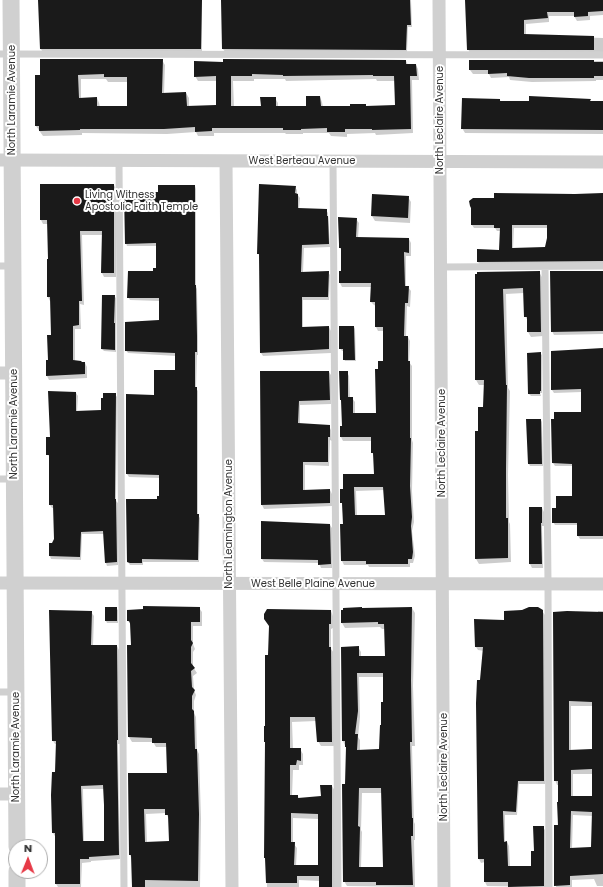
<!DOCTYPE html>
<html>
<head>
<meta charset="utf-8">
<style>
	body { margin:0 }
	#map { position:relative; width:603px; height:887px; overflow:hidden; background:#fff; font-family:Poppins,sans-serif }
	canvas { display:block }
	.north { position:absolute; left:8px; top:839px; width:40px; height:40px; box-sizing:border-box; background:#fff; border:1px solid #adadad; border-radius:50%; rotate:1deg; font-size:11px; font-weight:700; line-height:16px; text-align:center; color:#333 }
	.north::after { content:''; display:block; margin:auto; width:14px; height:18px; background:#e63946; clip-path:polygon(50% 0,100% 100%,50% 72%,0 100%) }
</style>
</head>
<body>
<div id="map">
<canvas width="603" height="887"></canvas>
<div class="north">N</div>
</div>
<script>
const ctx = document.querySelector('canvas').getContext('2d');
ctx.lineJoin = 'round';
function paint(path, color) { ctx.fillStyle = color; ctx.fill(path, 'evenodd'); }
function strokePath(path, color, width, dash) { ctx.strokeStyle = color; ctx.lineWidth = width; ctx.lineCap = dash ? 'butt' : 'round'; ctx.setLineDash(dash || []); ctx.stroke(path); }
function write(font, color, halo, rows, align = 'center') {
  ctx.font = font + ' Poppins,sans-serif'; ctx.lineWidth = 4; ctx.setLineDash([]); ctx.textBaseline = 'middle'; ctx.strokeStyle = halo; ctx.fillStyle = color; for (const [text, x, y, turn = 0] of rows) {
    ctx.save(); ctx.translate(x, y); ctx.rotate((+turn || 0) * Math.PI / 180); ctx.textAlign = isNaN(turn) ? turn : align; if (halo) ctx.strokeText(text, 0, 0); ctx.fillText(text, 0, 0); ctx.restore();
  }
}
paint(new Path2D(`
	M39,0H202V52L42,51L41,49Z
	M222,0H411L412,27H408L407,52H225L223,49Z
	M466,0H603V15L590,16V20L577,21L574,16H549V22L526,24V35L603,38V54L470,53L468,49Z
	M162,60L165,65L164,94L186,93L189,98V107L217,106V81H198L195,76L406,61L408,65H416L418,69L419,80H412L413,133L376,135L375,133L347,134V137L331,136L329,133H303V134H286L285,133H214V136H198L196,132L167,134L82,133V135L43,136L36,126V76ZM81,79H106L108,82H128V107H100L99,103L97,98L81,99ZM254,79H285L286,81L376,79L377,81H395L396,106L367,107L365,105L351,107H323L322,102L320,97L307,107H278V103L275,98L262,107H234L233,81H254Z
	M470,61H603V80H596V81L532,82L510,80L509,77L491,78L489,74H473L470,70Z
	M500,100L501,102L590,100L591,102H603V134L465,133L462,128Z
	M114,185L116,189V277H104L102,273L103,235H82L84,305L80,304L81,329H75V362L85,363L87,367V378L49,380L47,376L52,336L51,301H50L48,297L49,260L48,224H43L41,220Z
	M195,186L196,189V287L197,289L198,340V355H197L196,388L198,391V515L200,518L199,562H143V565H130L128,562L160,498V478L129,477L127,474L155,396L176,371V356L128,353L126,350L160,321V301L130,300L128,297L157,269V246H127L126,243L159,193Z
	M295,187L297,190V194L300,198L299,209L326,210L328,213L330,247L304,248L303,272H328L330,275L329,300H303V328L329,327L331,331V353L263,356L261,353L260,257L258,253Z
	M603,194V265H480L478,262L500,251L501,231H497L495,228H474L472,225L495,199ZM514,228H548V238L545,248L513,249Z
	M408,197L411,202L410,223L375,221L372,216Z
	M356,219L359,223L358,238L409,239L411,243V256H406V287H408L411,291L410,307L407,306L406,337H408L410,341L409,362L412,366V440L413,443L412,491L414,522L412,531L415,556L413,563H410V567H369L368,565H344L342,561V525H344L341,490L375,475L374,456L372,452V441H343L341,437V427H343L342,402L341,400L347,372L349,376L350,398H352L355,402V414H377L384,362V331H378L376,327V306L374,305L371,302L372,287H342L340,283L342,272V251L340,248ZM384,490L386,516H357L356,491Z
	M539,272L542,277L543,336L531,337L528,332V321L525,316L524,293L506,294L508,388L510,391L508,475L509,522L510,524L511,562L479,564L476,559L479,432L484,408L485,385H479L476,380L475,290Z
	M603,272V334L554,335L552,331Z
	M114,296L116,298V352L104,351L102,349Z
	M354,327L355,329L356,361H345L344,359V351H342L340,348Z
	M603,349V539H580L578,536V525H555L553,522L557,509L573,497V466H555L553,463L552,420L582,413V392L554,393L552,390V352Z
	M540,353L542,355V393H540L541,396H531L529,394Z
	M261,372H329L331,375V404L300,405V424L329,426L331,430L332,441L330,440L329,466L305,465V491L330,490L332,494V506L264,509L262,505Z
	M76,393L78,396L77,412L102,411L115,394L117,397L116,501L118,503V565L107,566L106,563L104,534H82L81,560L51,559L50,556V544H53L55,539L54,508H52L50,505V457L47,454L51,438Z
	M541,420L542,422L543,466H530L529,464Z
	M542,508L544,512V526H542L543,568H532L530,564Z
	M262,522L330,525L332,528V568H321L319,563L264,562L262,559Z
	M116,608L118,610V623H107L106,621Z
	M199,608L202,612V626H193V644L195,649L193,652V667L197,673L193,676L194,690L196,695L194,701V713L196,717L197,750L199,754L201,819L200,887H133L132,859L130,855L129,774H168L167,747H156L153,742H132L129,737L132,646L131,625L128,621ZM166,813L169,819L170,842L147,843L146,814Z
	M412,608L415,613L413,686L415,746H412L414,822L415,824V840H414L415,887L347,886L344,881L347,750L343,741L342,648L358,647L361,652V657H386L385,629H382L380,627L345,628L342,623V611ZM359,677H384V703L380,750L360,751V740L358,737L360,717ZM362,793H382L384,868H361L362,832L361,830Z
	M331,611L333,616V628L331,629V649L334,653V746H321L318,741L316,721L292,722L293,749H300L303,754V765H299V770H293L292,796H298L299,799L322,797L332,786L335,791V887H320V881L299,880V887H267L266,860L265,858L266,743L269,656ZM293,818L319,819V866H296L297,848L293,843Z
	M542,611L545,615V784H519L517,815H505V842H507L509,846L510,867H532L543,827L545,830L546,887L487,886L485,882V862L481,863L479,859L481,681L484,651L478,650L476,647L505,621Z
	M598,611H603V886H597L594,879L572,880V887H556L559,785H557L555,780L554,613H598ZM571,706H593V750L571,751ZM573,774H593V797H573ZM573,815L593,816L592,848L572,849Z
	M91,612L94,616L93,646H117L119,650L120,744H118L120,859L91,861V862L82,863L81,887H58L56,884V838L53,833L52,795L56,773V744H55L53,741ZM83,789H104L105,842H84Z`), '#0003');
paint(new Path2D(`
	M38,0H202L201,49H40Z
	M221,0H410L411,25H407L406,50L222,49Z
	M465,0H603V11L588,12V16L574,17V12H547L548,18L524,20V34L594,36V50H467Z
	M40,59H163L162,93L186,92L187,106L216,105V76L194,77V61L223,62V59L406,60V64H416L417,76H410L411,129L372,130V129H345V132H327V128L301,129V130H283V128H212V131L195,132V127L164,129H80V130L39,131V126H35V75H40ZM104,74V77H127V106H97V97L79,98L78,75ZM252,74L283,75V76L373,75V76H394L395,105L366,106V104H350V106H321L320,96H306V106H276V97H260L261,106H231V76H252Z
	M469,60H594V62H603V76H594V78H529L507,76V73L488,74V70H469Z
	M529,96L591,99L590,101H603V130L461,129L462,98L500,99V101H529Z
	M40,184H114V273H101L102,231H80L82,301H79V325L73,326V360L81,361L82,362H85V374L46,376V360H48L47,335H51L50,297H47V259H48L47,220H40Z
	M259,184L296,186L295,193L298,194V208L327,209V216H328L329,244L302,245L301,272L329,271L328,297H302V327L329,326V349L260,353L259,254H257Z
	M158,185H195V285H196L197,336V352H195V387H197V514H199L198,560L142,559V563H130L127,562L126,499H157V496H159V475L126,474V394L154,395V370H175V353L125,351V322L159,320V298H127L128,271H153V268H156V243L125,244L124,192H158Z
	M494,193L575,194L603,193V261L477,262V249L499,250L500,228H494V225H471V208L470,206L469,201L473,198H494ZM512,225H547V238L545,247L512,248Z
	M372,194L409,196L408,218L371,216Z
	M338,217L357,218L356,237L409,238V253L404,252L405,286H409L408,303H405L404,336H408V361H410V438H411L410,486L412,517L411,526L413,552L412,559H408V564H366V561H341L340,524H343L342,503H340V489H343V474H374L373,453H371V437H340V426H342L341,400H340L339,371H348V397H353V413H376L375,369H378V361H383V327H375V302H370L371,283H339V271H341V248H339V244ZM354,487H383L385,515H355Z
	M540,271L541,332H527V317H524L523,288L503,289L506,385H507L506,469V518H508V558L475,559V431H478V407H483L484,380H475V274H477V272Z
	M550,271H603V331L551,332Z
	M102,295H115L114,323H115V350L101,349Z
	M339,326H354L355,360H343V349H339Z
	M603,348V536H577V523H552V508H556V496H572V464L552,463L551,419H554V412H581V389L551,390V351Z
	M541,352V391H540V394H528L527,353Z
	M260,371H329L330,400L299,401L298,423L330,425V437H328V462H303V490L330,489V503L261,505Z
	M48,391L76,392V411L101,410V398H103V393H116L115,499H116L117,562L105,563L103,531L81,532L80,557L49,556V543H52L54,539L53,505H49V455H46V437H50Z
	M526,419H541L542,464H528Z
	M529,507H542V523H541L542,564H529Z
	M261,521L330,524L331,564L318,565V560L261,559Z
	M143,606L200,607V622H191V640L193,643L191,647V663L195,668L191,671L192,687L195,690L192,696V709L194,711L195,749H197L199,814L198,881L145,880V887H132L131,855H129L128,773H167L166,743H152V738L128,737L127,645H131L130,623L129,621H127V610L143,609ZM144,809H165V815H168L169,841L145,842Z
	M105,607H117V621H105Z
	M362,607V608L412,607L411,680L412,742H410L412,818H413V836H411L413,885H376V882H343L342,784H345L346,747H345V741H342L341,647L359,646V656H385L384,624H378V622L341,623V610H343V608ZM357,673H383V702H381V725H380L379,749L357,750L358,734H355L358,711ZM359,788H381L383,867H359L360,827L358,826Z
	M529,607H538L543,610L544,781H518L516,812L503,811L504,842L507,841L508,866H531V851H534L533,826H544V886L508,887V882H484V859H478L476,703L477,680H480L483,647H475L474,619L504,620V611L522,610Z
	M267,609L331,610V624H329V647H331L332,742H317L315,717H290V748H301V761L297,760L296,765H290V795H298V798L321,796L320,785H332V887H319V876H297V883H266L265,858H264L265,742H264V726H265V655H268L269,626L264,619V614ZM291,813L318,814V865H294L295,842H291Z
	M49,610L92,611L91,645H117L118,740H117L119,855L89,857V859H80V884H55V833H52L51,795L52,772H55L56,741H52ZM103,785L104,805V841H83L81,786Z
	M567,611L603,612V874L570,876V885L554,886V825H558L557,802H558V781H554L553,612ZM569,701L592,702V749L569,750ZM592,769V796H571V770ZM571,811L592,812L591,847L570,848Z`), '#1a1a1a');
strokePath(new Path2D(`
	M0,54L603,55
	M119,161L124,887
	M333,161L338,887
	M0,266H13
	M441,267L603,266
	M545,267L548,584L549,887
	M0,479H14
	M0,692H16`), '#d0d0d0', 7);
strokePath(new Path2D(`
	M439,0L444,887
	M0,160L603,162
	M226,161L232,887
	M0,373H14
	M0,583L603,584
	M0,794H16`), '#d0d0d0', 13);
strokePath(new Path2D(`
	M11,0L17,847
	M17,871V887`), '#d0d0d0', 17);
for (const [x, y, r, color] of [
	[77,201,4,"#e63946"]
]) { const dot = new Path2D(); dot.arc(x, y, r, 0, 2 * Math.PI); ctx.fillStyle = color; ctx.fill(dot); strokePath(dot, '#fff', 1.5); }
write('10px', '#333', '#fff', [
	["North Laramie Avenue",12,100,-90],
	["North Leclaire Avenue",440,120,-90],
	["West Berteau Avenue",302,161],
	["North Laramie Avenue",14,424,-90],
	["North Leclaire Avenue",442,443,-90],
	["North Leamington Avenue",229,524,-90],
	["West Belle Plaine Avenue",313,584],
	["North Laramie Avenue",16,747,-90],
	["North Leclaire Avenue",444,767,-90]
]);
write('10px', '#333', '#fff', [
	["Living Witness",85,195],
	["Apostolic Faith Temple",85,207]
], 'left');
</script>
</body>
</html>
